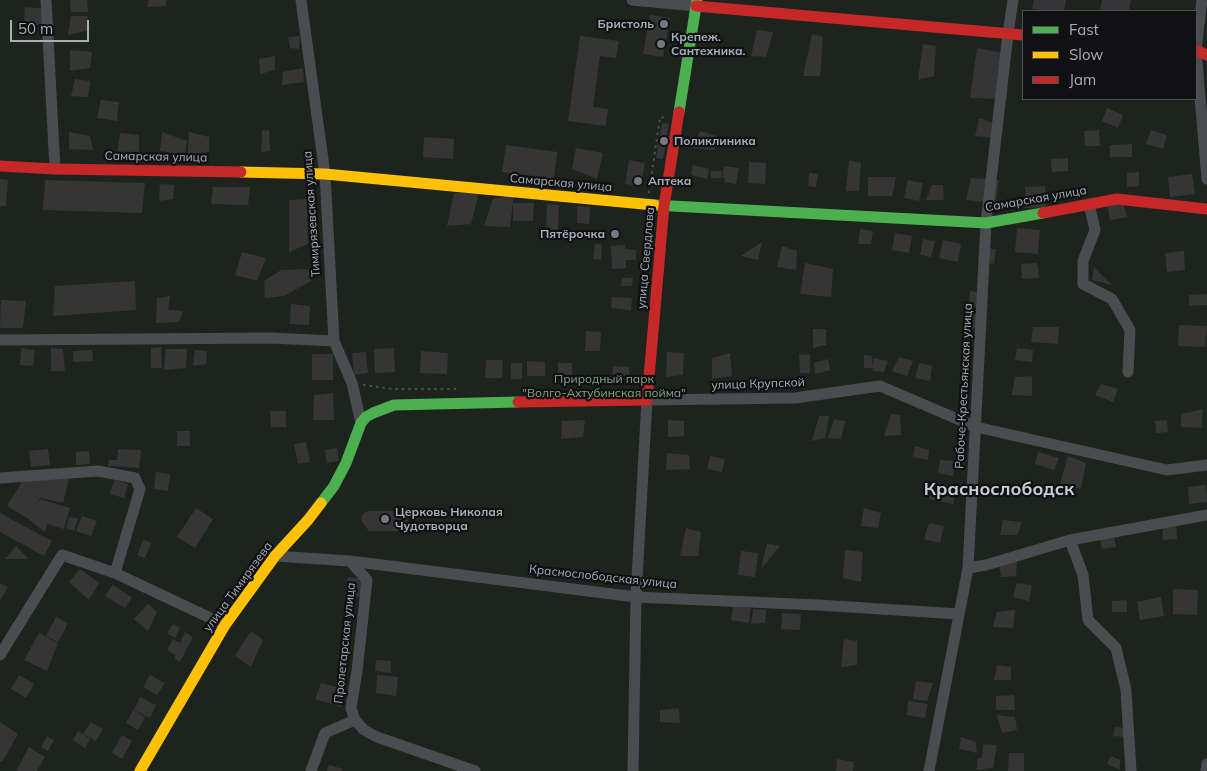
<!DOCTYPE html>
<html>
<head>
<meta charset="utf-8">
<style>
	body { margin:0 }
	#map { position:relative; width:1207px; height:771px; overflow:hidden; background:#171717; font-family:Mulish,sans-serif }
	canvas { display:block }
	.legend { position:absolute; left:1022px; top:10px; width:175px; height:90px; box-sizing:border-box; background:#111113; border:1px solid #4d4f55; margin:0; padding:6px 9px; list-style:none; font-size:15px; color:#a8adb8 }
	.legend li { display:flex; align-items:center; gap:10px; height:25px }
	.legend b { width:25px; border:1px solid #4d4f55 }
	.scale { position:absolute; left:10px; top:20px; width:79px; height:22px; box-sizing:border-box; border:2px solid #a8adb8; border-top:0; padding-left:6px; font-size:15px; line-height:18px; white-space:nowrap; color:#a8adb8; -webkit-text-stroke:4px #111113; paint-order:stroke }
</style>
</head>
<body>
<div id="map">
<canvas width="1207" height="771"></canvas>
<ul class="legend">
<li><b style="height:6px;background:#4caf50"></b>Fast</li>
<li><b style="height:6px;background:#ffc107"></b>Slow</li>
<li><b style="height:6px;background:#c62828"></b>Jam</li>
</ul>
<div class="scale">50 m</div>
</div>
<script>
const ctx = document.querySelector('canvas').getContext('2d');
ctx.lineJoin = 'round';
function paint(path, color) { ctx.fillStyle = color; ctx.fill(path, 'evenodd'); }
function strokePath(path, color, width, dash) { ctx.strokeStyle = color; ctx.lineWidth = width; ctx.lineCap = dash ? 'butt' : 'round'; ctx.setLineDash(dash || []); ctx.stroke(path); }
function write(font, color, halo, rows, align = 'center') {
  ctx.font = font + ' Mulish,sans-serif'; ctx.lineWidth = 4.5; ctx.setLineDash([]); ctx.textBaseline = 'middle'; ctx.strokeStyle = halo; ctx.fillStyle = color; for (const [text, x, y, turn = 0] of rows) {
    ctx.save(); ctx.translate(x, y); ctx.rotate((+turn || 0) * Math.PI / 180); ctx.textAlign = isNaN(turn) ? turn : align; if (halo) ctx.strokeText(text, 0, 0); ctx.fillText(text, 0, 0); ctx.restore();
  }
}
paint(new Path2D(`
	M0,0H1207V771H0ZM1023,11H1196V99H1023Z`), '#1d241e');
paint(new Path2D(`
	M70,0H87L88,12H71Z
	M149,0H166V6L147,7Z
	M1034,0H1066L1064,11H1050L1032,9Z
	M1102,0H1131L1129,11H1100Z
	M25,7L49,9L52,25H24Z
	M650,15L670,18L663,57L643,54Z
	M71,16H87L90,30L68,35Z
	M757,30L773,32L766,57L751,56Z
	M812,34L823,37L820,76H803Z
	M300,36L299,49L290,48L288,37Z
	M580,36L619,41L616,58L600,56L593,107L608,109L606,126L568,121Z
	M923,44L936,46L934,76L918,80Z
	M977,48L1008,54L1007,99L970,98Z
	M70,50L92,52L90,68L70,71Z
	M275,56V70L260,74L259,59Z
	M303,68L304,82L282,85L283,72Z
	M75,79L90,81L88,97L71,96Z
	M101,100L119,102L117,121L97,118Z
	M1107,108L1123,115L1118,128L1102,121Z
	M979,118L1003,126L999,138L975,136Z
	M662,123L669,124L663,159L656,158Z
	M269,130L270,151L261,152L262,131Z
	M1099,130L1100,146H1085L1084,131Z
	M1151,130L1167,135L1163,149L1146,144Z
	M700,131L717,136L714,150L693,148Z
	M69,132L90,136L93,150L69,149Z
	M162,132L187,141L185,155L160,151Z
	M189,132L209,137V152L188,154Z
	M120,133L139,135V153L117,154Z
	M424,137L454,139L453,159L423,157Z
	M1132,144V157H1110V145Z
	M506,145L557,152L554,179L502,172Z
	M576,148L603,153L597,179L572,169Z
	M1068,158V171L1052,172L1051,159Z
	M629,160L645,163L641,186L625,184Z
	M849,160L861,163L859,191H846Z
	M749,162L766,163L765,184L748,183Z
	M693,165L709,169L707,179L691,175Z
	M724,166L739,168L736,184L724,182L725,178H722Z
	M711,171H722L721,178H711Z
	M1139,172V186L1127,187V173Z
	M809,173L818,174L816,187L808,186Z
	M1192,174L1195,194L1170,197L1168,177Z
	M868,177H896L892,196H868Z
	M971,178L999,180L996,203L966,200Z
	M0,179L8,180L6,206H0Z
	M45,180L145,183L142,213L43,210Z
	M908,180L923,183L919,201L904,198Z
	M160,184L174,185L173,199L159,201Z
	M932,185H943L944,200H926Z
	M1045,186L1046,207L1026,208L1025,187Z
	M213,187H250L248,205L211,204Z
	M454,193H479L471,224L447,226Z
	M514,194L510,227L484,226L493,199Z
	M307,199L308,244L289,252V200Z
	M1123,202L1127,217L1110,220L1107,203Z
	M513,203H534L533,221H513Z
	M547,204L559,205L558,233H546Z
	M577,206L590,207L589,224L577,223Z
	M1017,228L1040,230L1038,254L1015,252Z
	M860,229L873,231L871,244H858Z
	M895,233L912,236L909,253L892,250Z
	M923,239L935,241L931,257L920,255Z
	M943,240L961,244L958,262L939,258Z
	M762,242L758,260L741,256Z
	M595,244L602,245L601,260L593,259Z
	M625,245V249L636,250V260H626V268L612,269L611,246Z
	M782,246L797,251L796,270L777,267Z
	M980,247L996,249L994,264L978,262Z
	M1184,251L1185,270L1167,272L1165,253Z
	M242,252L266,258L257,281L235,275Z
	M805,263L833,269L831,297L800,294Z
	M1037,263L1039,278L1022,279L1021,264Z
	M1094,267L1112,285L1092,280Z
	M312,269L313,280L284,296L265,298L264,281L281,270Z
	M622,278H633L632,286H621Z
	M135,281L136,310L53,316L55,286Z
	M970,291L988,294L987,308L969,306Z
	M1207,294V305L1189,306V295Z
	M170,296L168,310L183,311L179,322L156,323L157,298Z
	M612,297L632,298L631,310L611,308Z
	M1,300L26,301L23,328H0Z
	M291,304L310,306L309,325L290,324Z
	M967,313L985,315L984,329L966,328Z
	M1179,325L1207,326L1205,347L1178,346Z
	M1033,327H1059L1058,344L1031,342Z
	M813,329H826V345L813,348Z
	M586,331L601,332L600,351H585Z
	M161,347L162,368H151V348Z
	M21,348L35,350L33,366L20,365Z
	M51,348L63,349L65,371H51Z
	M394,348L395,372L375,373L374,349Z
	M1017,348L1033,350L1032,362L1015,360Z
	M166,349H187L186,368L164,370Z
	M92,350L93,361L73,362V351Z
	M195,350L207,351L206,364L193,366Z
	M421,351L448,353L447,374L420,373Z
	M366,352L368,373L354,375L352,353Z
	M667,352L684,353L683,375L666,377Z
	M730,353L732,376L712,379V358Z
	M312,354H333V380H312Z
	M799,354L810,355V373H800Z
	M864,355L872,356L873,368L874,358L888,361L884,372L872,371L873,368H864Z
	M899,357L913,361L907,376L892,371Z
	M828,359L830,370L815,374L814,363Z
	M486,360H503L502,378H485Z
	M527,361L545,362V376H527Z
	M511,363H522V379H511Z
	M558,363H572V376L558,375Z
	M919,363L932,366L930,381L915,378Z
	M613,366L629,367V381L612,380Z
	M1032,376V396L1012,395L1015,377Z
	M1101,384L1118,389L1113,402L1095,395Z
	M333,393L334,420H313L314,395Z
	M1203,409L1202,428L1181,427V414Z
	M270,411H286V427H271Z
	M891,414L900,415L901,435L884,436Z
	M819,416H829L825,438L812,441Z
	M834,419L845,421L841,439L828,438Z
	M585,420L583,437L561,439L562,421Z
	M668,420L684,421V436L668,437Z
	M1167,420L1168,432L1156,433L1155,421Z
	M177,431H190V446H177Z
	M306,442L310,462L298,464L294,444Z
	M915,446L929,450L928,460L913,457Z
	M337,448L339,461L327,463L325,450Z
	M48,449L50,465L31,467L29,451Z
	M118,449L141,450L139,468L108,466L109,460H117Z
	M89,451L90,464L76,465V452Z
	M1038,452L1059,458L1054,470L1035,464Z
	M667,453L689,455L690,469L666,470Z
	M710,456L725,459L722,472L707,469Z
	M1068,456L1086,463L1081,489L1060,484Z
	M940,460L955,461L953,476L938,473Z
	M156,472L170,474L168,491L154,489Z
	M70,474L63,503L40,498L32,511L40,499L70,508L64,529L47,524L45,532L27,518L7,506L24,478Z
	M114,480L128,484L124,498L110,494Z
	M934,482L956,487L953,504L929,499Z
	M1206,485L1207,502L1189,504L1188,487Z
	M196,508L213,519L195,548L177,537Z
	M864,508L881,513L878,528L861,526Z
	M369,511H408L407,531H369L362,522V516L364,513Z
	M0,513L52,541L44,556L0,532Z
	M82,516L97,521L91,536L76,531Z
	M69,517L78,518L74,531L66,528Z
	M1003,520L1022,522L1017,535H1000Z
	M1176,522L1177,539L1163,540L1162,523Z
	M929,523L944,526L940,543L924,539Z
	M686,528L701,532L698,556H680Z
	M1113,532L1116,547L1102,549L1099,535Z
	M143,540L151,543L145,558L137,555Z
	M767,543L780,546L761,569Z
	M16,546L28,559H5Z
	M845,550L863,552L861,582L843,578Z
	M741,551L758,553L755,577L738,575Z
	M1017,559L1016,576L1001,577L999,563Z
	M80,569L99,583L89,600L69,582Z
	M348,577L363,579L360,597L345,594Z
	M0,583L8,587L0,601Z
	M1017,583L1032,585L1029,601L1013,597Z
	M113,585L132,598L125,608L105,596Z
	M1173,589L1198,590L1197,615L1173,614Z
	M1161,597L1164,616L1140,620L1137,602Z
	M1127,600V612H1112V601Z
	M148,604L157,612L148,631L134,619Z
	M733,606L751,608L749,623L731,620Z
	M753,609L766,610L765,623L751,624Z
	M1015,610L1013,628L993,627L997,612Z
	M782,613L801,614L800,630L781,629Z
	M56,617L68,623L58,642L46,636Z
	M173,624L180,628L175,638L167,633Z
	M251,631L263,640L251,667L235,656Z
	M185,632L193,637L180,662L174,658L176,655L167,650L173,639L180,643Z
	M39,633L58,643L47,671L24,660Z
	M844,639L857,641V665L841,667Z
	M376,660L391,661V673L375,671Z
	M997,665L1011,667V680H994Z
	M19,675L34,684L26,698L11,689Z
	M150,675L165,683L157,695L143,687Z
	M377,675L398,677L396,696L376,693Z
	M916,681L933,683L927,701L913,699Z
	M321,683L345,689L342,707L315,699Z
	M1014,695L1015,710H996V696Z
	M140,697L156,705L150,718L134,710Z
	M908,701L928,704L925,718L907,715Z
	M679,708L680,723L660,722V710Z
	M133,710L145,717L138,730L126,723Z
	M997,715L1015,717L1017,730L1002,733Z
	M0,722L18,734L2,762L0,761Z
	M91,722L103,729L96,741L83,734Z
	M1115,727L1128,728L1126,737L1113,736Z
	M78,731L90,739L85,748L73,740Z
	M122,735L132,741L122,759L112,753Z
	M47,736L54,740L48,751L41,747Z
	M961,737L976,742L977,753L959,749Z
	M983,744L997,745L993,768L977,770V759L982,757Z
	M29,747L45,757L37,771H16Z
	M1009,753H1024V771H1008Z
	M1111,756L1120,760V770L1107,764Z
	M837,759L854,762L853,771H836Z
	M329,765L343,769L342,771H327Z`), '#353536');
strokePath(new Path2D(`
	M649,193L660,117L666,118
	M644,270L646,217
	M363,385L393,389H458`), '#4d4e52', 2, [2.5, 4]);
strokePath(new Path2D(`
	M46,0L55,169
	M301,0L325,174L334,341L352,383L361,423
	M632,0L696,6
	M1202,0L1196,50L1207,179
	M1089,204L1095,230L1083,261V284L1112,299L1130,330L1128,372
	M0,340L271,338L334,341
	M0,478L98,471L135,478L140,489L115,573
	M1070,540L1083,575L1088,620L1116,648L1126,690L1131,771
	M275,556L350,561L636,597L818,605L959,614
	M350,561L367,580L357,671L351,708L355,720L364,730L377,737L475,771
	M968,568L986,565L1070,540L1207,515
	M0,655L62,555L115,573L225,625
	M311,771L325,733L355,720
	M633,771L636,597L647,400L795,398L880,386L976,427L1167,470L1207,465
	M929,771L968,568L986,223L1008,34L1013,0
	M1206,771L1207,764`), '#4b4c50', 11);
strokePath(new Path2D(`
	M679,112L697,0
	M654,205L986,223L1043,213
	M321,503L334,486L346,463L361,423L366,417L373,413L394,405L518,402`), '#4caf50', 11);
strokePath(new Path2D(`
	M241,172L325,174L654,205
	M140,771L225,625L275,556L308,520L321,503`), '#ffc107', 11);
strokePath(new Path2D(`
	M696,6L1023,35
	M1196,50L1207,55
	M0,166L55,169L241,172
	M1043,213L1117,199L1207,209
	M518,402L647,400L664,206L679,112`), '#c62828', 11);
for (const [x, y, r, color] of [
	[664,24,5,"#757880"],
	[661,44,5,"#757880"],
	[664,141,5,"#757880"],
	[638,181,5,"#757880"],
	[615,234,5,"#757880"],
	[385,519,5,"#757880"]
]) { const dot = new Path2D(); dot.arc(x, y, r, 0, 2 * Math.PI); ctx.fillStyle = color; ctx.fill(dot); strokePath(dot, '#111113', 2); }
write('bold 12px', '#a8adb8', '#111113', [
	["Бристоль",654,24,"right"],
	["Крепеж.",671,37],
	["Сантехника.",671,51],
	["Поликлиника",674,141],
	["Аптека",648,181],
	["Пятёрочка",605,234,"right"],
	["Церковь Николая",395,512],
	["Чудотворца",395,526]
], 'left');
write('12px', '#a8adb8', '#111113', [
	["Самарская улица",156,157,1],
	["Самарская улица",561,183,5],
	["Самарская улица",1036,199,-10],
	["Тимирязевская улица",312,214,-94],
	["улица Свердлова",646,258,-85],
	["улица Крупской",758,384,-2],
	["Рабоче-Крестьянская улица",964,386,-87],
	["Краснослободская улица",603,577,6],
	["улица Тимирязева",238,587,-54],
	["Пролетарская улица",345,643,-84]
]);
write('12px', '#7fa381', '#111113', [
	["Природный парк",604,379],
	["\"Волго-Ахтубинская пойма\"",604,393]
]);
write('bold 18px', '#c9ccd4', '#111113', [
	["Краснослободск",999,490]
]);
</script>
</body>
</html>
